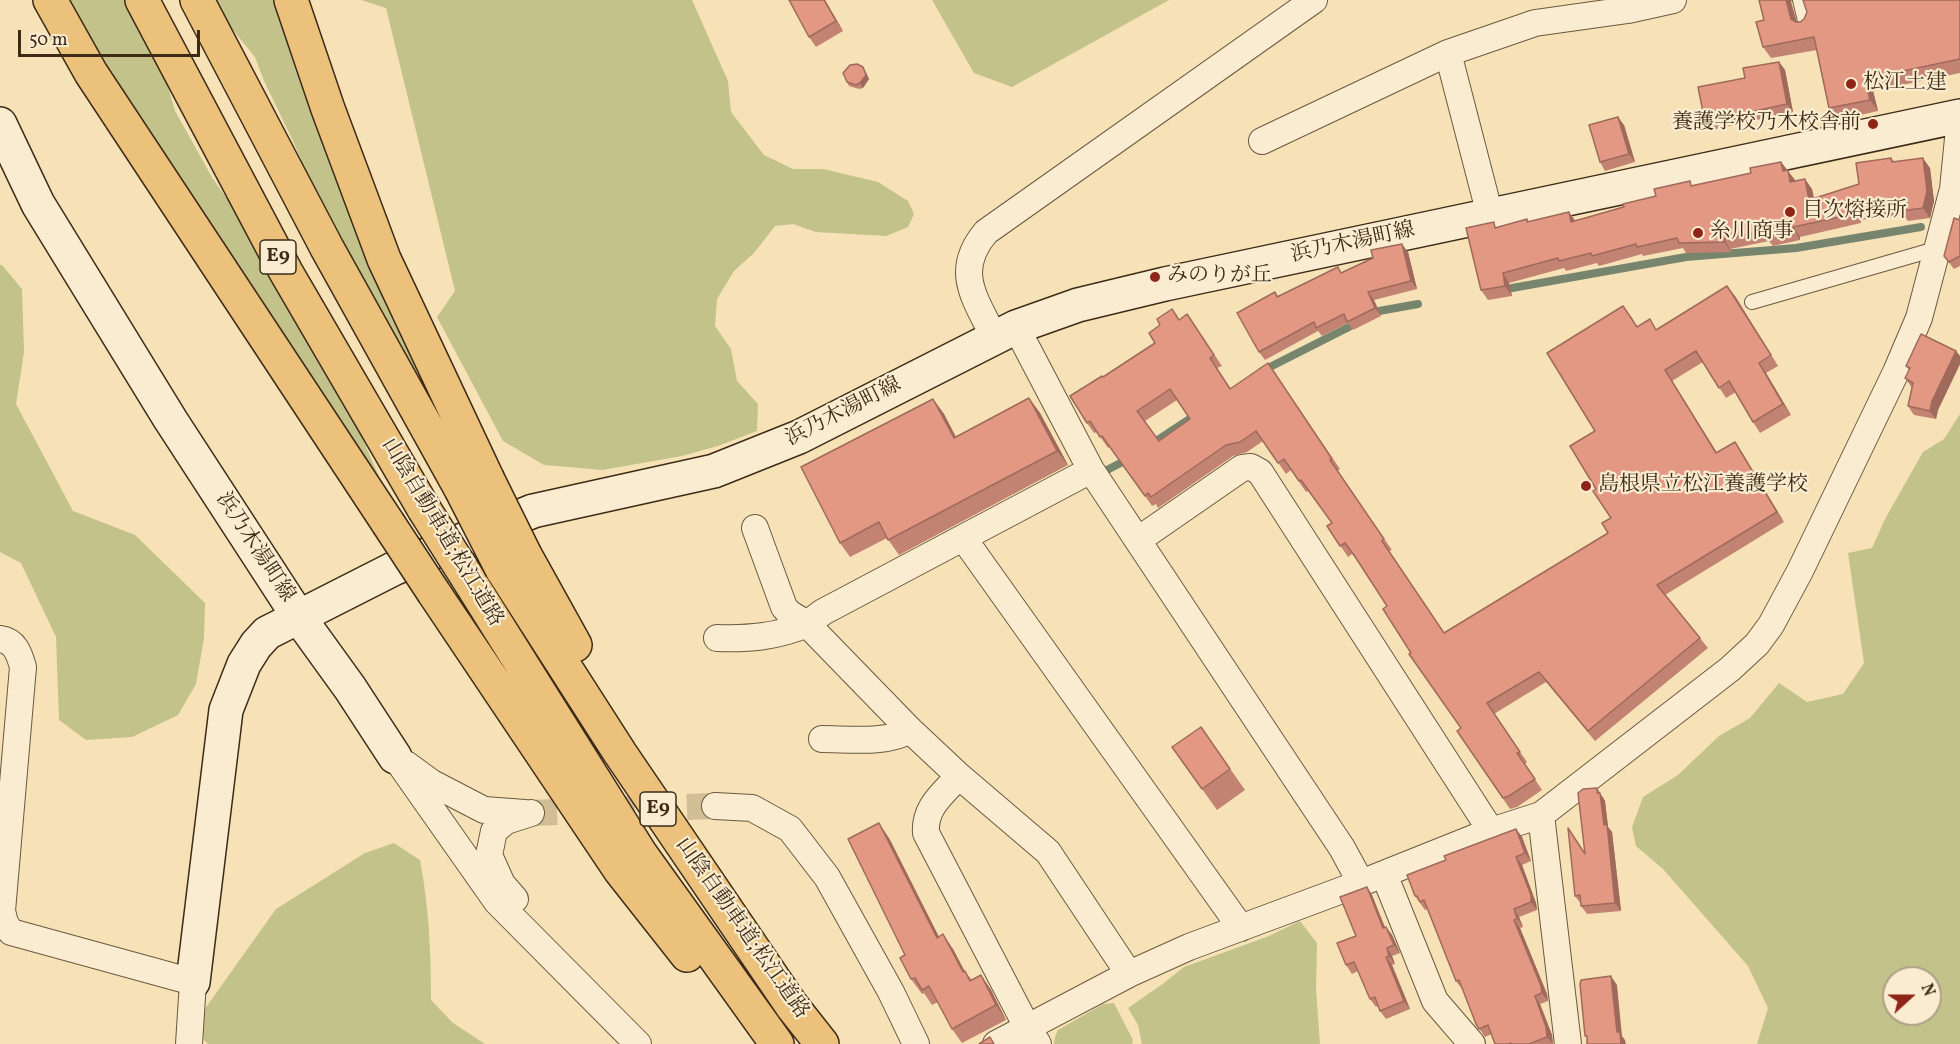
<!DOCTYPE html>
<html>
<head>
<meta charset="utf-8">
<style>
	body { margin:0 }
	#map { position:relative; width:1960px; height:1044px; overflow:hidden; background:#f6e2b6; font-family:Vollkorn,serif }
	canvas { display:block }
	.north { position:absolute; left:1882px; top:966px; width:60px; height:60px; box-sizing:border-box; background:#f9ecd0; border:2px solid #ae9f86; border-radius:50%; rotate:69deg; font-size:16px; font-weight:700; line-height:24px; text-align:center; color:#3d2b18 }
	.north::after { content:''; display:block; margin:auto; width:21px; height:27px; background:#8f2418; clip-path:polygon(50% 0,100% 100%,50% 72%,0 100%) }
	.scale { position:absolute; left:18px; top:30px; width:182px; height:27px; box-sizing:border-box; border:3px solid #3d2b18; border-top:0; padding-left:8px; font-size:18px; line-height:21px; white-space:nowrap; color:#3d2b18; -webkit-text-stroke:4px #f9ecd0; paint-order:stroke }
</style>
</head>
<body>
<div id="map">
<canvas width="1960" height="1044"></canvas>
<div class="north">N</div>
<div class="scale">50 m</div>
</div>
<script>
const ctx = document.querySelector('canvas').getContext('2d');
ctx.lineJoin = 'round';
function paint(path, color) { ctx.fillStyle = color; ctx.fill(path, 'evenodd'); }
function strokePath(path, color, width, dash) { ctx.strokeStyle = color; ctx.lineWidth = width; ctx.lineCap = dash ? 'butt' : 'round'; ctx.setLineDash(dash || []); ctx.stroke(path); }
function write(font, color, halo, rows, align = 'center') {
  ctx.font = font + ' Vollkorn,"Noto Serif JP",serif'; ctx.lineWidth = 4.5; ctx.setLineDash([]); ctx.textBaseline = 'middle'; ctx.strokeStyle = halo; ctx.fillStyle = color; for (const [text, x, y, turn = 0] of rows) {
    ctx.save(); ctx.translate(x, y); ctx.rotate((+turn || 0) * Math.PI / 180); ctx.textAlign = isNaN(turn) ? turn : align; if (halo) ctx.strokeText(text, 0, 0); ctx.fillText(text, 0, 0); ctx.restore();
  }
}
paint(new Path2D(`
	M65,0H127L168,87L175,111L213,179L254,237L358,428L387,495L140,121Z
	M211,0H281L456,448L326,217L293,141L264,81L255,57L215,8Z
	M361,0H692L728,81L731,112L764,155L793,169H823L878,182L908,201L914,214L908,227L886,236L816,232L793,224L775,226L754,253L734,271L717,299L715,326L731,349L737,381L758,404L757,431L718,446L682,456L602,470L544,465L503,441L437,317L455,291L386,8Z
	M932,0H1169L1012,87L974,73Z
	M0,265H2L22,289L24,352L16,404L73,511L135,535L205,603L204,638L196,684L178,715L132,737L86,740L59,720L56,637L21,563L0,552Z
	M1960,414V1044H1757L1768,1008L1748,966L1663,869L1636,846L1632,827L1643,797L1678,775L1719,736L1750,718L1779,683L1807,702L1843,694L1864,663L1848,553L1872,548L1885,519L1923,452L1944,439ZM1894,978H1930V1014H1894Z
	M394,843L420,860C429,907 431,953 431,1000L453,1023L485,1044H208L203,1039L204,1010L276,909L365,853Z
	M1300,921L1317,943L1316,989L1320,1044H1142L1138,1025L1128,1008L1164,983L1184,967L1269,936Z
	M1114,1003L1133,1040L1132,1044H1054L1055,1037L1058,1030L1103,1004Z`), '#c2c28a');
strokePath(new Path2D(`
	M1512,288L1686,257L1796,248L1921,227
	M1379,311L1418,304
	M1262,371L1349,327
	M1150,445L1197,414
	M1107,470L1130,458`), '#77846e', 8);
strokePath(new Path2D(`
	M531,813L715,806`), '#d1bd96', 26, [26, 13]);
const lane = new Path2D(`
	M1800,0L1806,25
	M1752,302L1939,248`);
const street = new Path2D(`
	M1448,53L1490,215
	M1262,141L1448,53L1535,23L1628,10L1673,0
	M1016,327L1091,470L1342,848L1361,883
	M994,337C975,298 953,271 986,232L1314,0
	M755,528L784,607L789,613L807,624
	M964,539L1241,928
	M1138,540L1242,468L1251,467L1260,472L1491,831
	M717,638C748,639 777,637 807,624
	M0,639C15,641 19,653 23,667L2,911L5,923L11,932L193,982L189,1044
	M822,739C848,739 888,744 910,730
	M395,757L497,902L638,1044
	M406,764L432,783L484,810L525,813
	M959,776L910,730L807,624L823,612L1091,470
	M715,806L752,808L790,829L827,877L891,992L916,1044
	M1541,815L1568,1044
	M1384,874L1435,1001L1472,1044
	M515,899L502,884L489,855L494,831L506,821L531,813
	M996,1044L1129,974L1189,947L1361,883L1491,831L1541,815L1730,669L1757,644L1771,625L1800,571L1896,372L1919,318L1953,189L1960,118
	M1038,1044L1027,1027L926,833C924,807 943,794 959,776L1048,852L1129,974`);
const secondary = new Path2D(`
	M0,124L38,204L170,419L298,616L350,688L395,757
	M193,982L226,710L244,664L256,645L267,633L395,568L533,511L714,471L799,437L1016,327L1078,305L1165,284L1960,116`);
const highway = new Path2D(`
	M50,0L91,73L388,523
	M142,0L286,272L424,509
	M197,0L327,248L461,489
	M291,0L328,109L384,259L487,478
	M525,555L575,645
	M502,569L620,753L792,1006L822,1044
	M467,577L640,853L777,1044
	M434,593L620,870L687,955`);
strokePath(lane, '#6b5940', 16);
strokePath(street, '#6b5940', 28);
strokePath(secondary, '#3d2b18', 36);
strokePath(highway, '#3d2b18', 36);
strokePath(lane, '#f9ecd0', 14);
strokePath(street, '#f9ecd0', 26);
strokePath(secondary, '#f9ecd0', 33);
strokePath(highway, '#ebc17b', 33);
const highwayBridge = new Path2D(`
	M487,478L525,555
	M461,489L502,569
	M424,509L467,577
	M388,523L434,593`);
strokePath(highwayBridge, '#3d2b18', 36, []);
strokePath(highwayBridge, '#ebc17b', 33);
paint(new Path2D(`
	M789,0H825L843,31L816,47L809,37Z
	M1960,0V73L1873,91L1878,111L1838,120L1829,108L1817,50L1771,58L1763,47L1791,2L1797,22Z
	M1779,62L1785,70L1793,112L1711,130L1705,122L1745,78Z
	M866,72L869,79L863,88L859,89L849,86L847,82Z
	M1624,125L1635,162L1605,171L1600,162Z
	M1891,158L1894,161L1930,168L1934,201L1930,218L1908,221L1903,215L1860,220L1861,223L1800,237V240L1773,246L1769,241L1730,249L1731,252L1686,253L1683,248L1643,256L1642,254L1599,266L1597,263L1566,271L1564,268L1509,283L1512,296L1488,300L1481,290L1497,227L1527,219L1529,222L1569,212L1575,221L1693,185L1751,173L1781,162L1795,181L1812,189L1814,198L1859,184Z
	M1960,220V266L1954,269L1944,256Z
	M1408,252L1417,289L1374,300L1381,316L1353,330L1348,323L1322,336L1318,331L1265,360L1259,352L1275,292L1278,296L1342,273Z
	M1735,296L1778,366L1766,373L1791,415L1760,433L1753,422L1736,392L1726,398L1703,362L1672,381L1717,453L1735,442L1784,522L1665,595L1700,638L1708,648L1595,741L1546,682L1494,714L1527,762L1525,764L1542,790L1517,807L1510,809L1457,731L1461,728L1411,653L1387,606L1359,562L1352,554L1348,557L1327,526L1332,523L1308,491L1306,492L1291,470L1286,474L1263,441L1247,452L1233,456L1158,508L1156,504L1152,506L1110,446L1108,448L1097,432L1094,433L1087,423L1103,377L1155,343L1160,325L1179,320L1187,314L1222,366L1217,368L1231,389L1268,363L1340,469L1337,471L1392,550L1389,551L1444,633L1608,533L1611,518L1596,489L1595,431L1631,316L1637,327L1657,330ZM1177,400L1190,419L1159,441L1145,421Z
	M1956,351L1960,356V364L1938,410L1936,419L1914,415L1908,406L1912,388L1905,378L1909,370L1906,366Z
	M1029,398L1040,413L1068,465L899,555L887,538L850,557L840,543L933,399L944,414L956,437Z
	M1201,727L1245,790L1217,810L1172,747Z
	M1602,796L1605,801L1608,827L1612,832L1621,911L1587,914L1581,906V904L1575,896L1585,854Z
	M1516,829L1522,837L1531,861L1522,865L1536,903L1537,910L1519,917L1523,927L1520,928L1547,994L1548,1001L1540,1004L1552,1035L1553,1044H1495L1492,1034L1485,1037L1476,1024L1463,989H1462L1456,981L1428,909L1425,910L1415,896L1446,860Z
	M889,838L939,937L953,949L965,972L972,980L981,975L991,990L1006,1020L962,1043L952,1029L938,1002L932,1005L924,993L922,994L911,979L905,955Z
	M1367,887L1372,895L1385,927H1386L1392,935L1400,953L1392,956L1395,964L1392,965L1410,1009L1386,1019L1380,1011L1378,1006L1376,1007L1370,999L1358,971L1352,974L1346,965L1356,936Z`), '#c38372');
paint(new Path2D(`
	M824,0H825L843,31L836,21Z
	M1786,0H1792L1791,2L1799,31L1791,19Z
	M1779,62L1785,70L1793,112L1787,104Z
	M863,67L869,79L863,88L860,83Z
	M1865,79L1873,91L1878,111L1870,100Z
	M1618,117L1624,125L1635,162L1629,154Z
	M1923,158L1930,168L1934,201L1930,218L1923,208Z
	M1781,162L1795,180L1797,192L1783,171Z
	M1805,179L1812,189L1816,210L1809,200Z
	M1854,211L1860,220L1861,223L1854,214Z
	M1569,212L1576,222H1571Z
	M1793,227L1800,237V240L1794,230Z
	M1724,239L1730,249L1731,252L1724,242Z
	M1402,244L1408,252L1417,289L1411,281Z
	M1503,273L1509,283L1512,296L1505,286Z
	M1727,286L1735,296L1778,366L1771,355Z
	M1368,292L1374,300L1381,316L1375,308Z
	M1956,351L1960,356V364L1938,410L1936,419L1930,411L1932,401Z
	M1759,363L1766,373L1791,415L1783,404Z
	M1665,370L1672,381L1724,464L1716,453Z
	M1029,398L1040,413L1068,465L1057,451Z
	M933,399L944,414L964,453L954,438Z
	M1735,442L1742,453L1784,522L1777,512Z
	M1597,788L1605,801L1608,827L1612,832L1621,911L1615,903L1604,825Z
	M879,823L889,838L947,953L937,938Z
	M1516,829L1522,837L1531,861L1525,853Z
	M1516,857L1522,865L1536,903L1537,910L1531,902Z
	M1367,887L1372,895L1388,936L1383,928Z
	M1514,909L1519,917L1523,927L1517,918Z
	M1514,920L1520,928L1547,994L1548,1001L1542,993Z
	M1386,927L1392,935L1400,953L1394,945Z
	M943,934L953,949L965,972L981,996L963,972Z
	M1387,948L1392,956L1395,964L1389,956Z
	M1386,957L1392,965L1410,1009L1404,1001Z
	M981,975L991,990L1006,1020L996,1005Z
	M1611,976L1617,985L1622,1036L1625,1040L1626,1044H1621L1617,1032Z
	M1535,996L1540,1004L1552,1035L1553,1044L1547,1037Z`), '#9f6a5c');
const building = new Path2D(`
	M789,0H824L836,21L809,37Z
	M1759,0H1786L1791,19L1796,22H1800L1804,19L1807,12L1803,0H1960V59L1865,79L1870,100L1829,108L1814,37L1763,47L1756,22L1764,20Z
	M1779,62L1787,104L1705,122L1698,87L1745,78L1743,68Z
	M857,64L863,67L866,75L860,83L856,85L847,82L843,73L850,65Z
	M1618,117L1629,154L1600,162L1589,125Z
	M1891,158L1892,162L1923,158L1927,191L1923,208L1901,211L1900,204L1854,211V214L1793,227L1794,230L1766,236L1765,232L1763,231L1724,239V242L1679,243L1677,238L1637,247L1636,244L1592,256L1591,253L1559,261L1558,258L1503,273L1505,286L1481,290L1466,228L1494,222L1495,228L1527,219V222L1569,212L1571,222L1624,207L1623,204L1656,196L1654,189L1690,181L1691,186L1751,173L1750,168L1781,162L1783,171L1788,170L1790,182L1805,179L1809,200L1859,184L1856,163Z
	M1954,218L1960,220V256L1949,262L1944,256Z
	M1402,244L1411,281L1368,292L1375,308L1347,322L1344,314L1316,328L1314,322L1259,352L1237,313L1275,292L1277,297L1338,267L1341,273L1373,258L1371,250Z
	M1727,286L1771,355L1759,363L1783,404L1753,422L1729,381L1719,388L1696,351L1665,370L1716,453L1735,442L1777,512L1657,585L1700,638L1588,731L1539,672L1487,703L1520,752L1517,753L1535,779L1509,796L1503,798L1457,731L1461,728L1409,654L1411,653L1383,609L1387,606L1354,555L1345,543L1340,546L1327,526L1332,523L1301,480L1299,481L1284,459L1278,463L1256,431L1240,442L1226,445L1151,497L1148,493L1145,496L1102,436L1100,437L1090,421L1087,423L1070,396L1102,376L1103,377L1155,343L1149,333L1160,325L1157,319L1172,309L1179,320L1187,314L1214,355L1210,358L1230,389L1268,363L1332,459L1330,460L1384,539L1382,541L1444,633L1608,533L1602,523L1611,518L1593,491L1596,489L1570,446L1595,431L1547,353L1623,306L1637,327L1650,319L1656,330ZM1170,389L1190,419L1159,441L1137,411Z
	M1921,334L1956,351L1932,401L1930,411L1908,406L1913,383L1905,378L1910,368L1906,366Z
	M1029,398L1057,451L888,540L879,522L840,543L801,467L933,399L954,438Z
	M1201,727L1230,769L1202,789L1172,747Z
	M1597,788V793H1600L1604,825L1607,824L1615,903L1581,906L1580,895L1575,896L1568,828L1585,854L1578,793L1583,789Z
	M879,823L937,938L943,934L963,972L965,971L970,981L981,975L996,1005L952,1029L929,986L922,990L915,978L911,979L900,958L905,955L848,839Z
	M1516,829L1525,853L1516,857L1531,895V902L1514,909L1517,918L1514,920L1541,986L1542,993L1535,996L1546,1027L1547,1037L1529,1044H1511V1043L1508,1044H1495L1488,1025L1479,1029L1476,1024L1459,980L1456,981L1424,900L1420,902L1417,896H1415L1407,875L1446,860L1444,856Z
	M1367,887L1383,928L1386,927L1394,945L1387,948L1389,956L1386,957L1404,1001L1380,1011L1375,997L1370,999L1354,962L1346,965L1337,943L1356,936L1340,897Z
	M1611,976L1617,1032H1620L1621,1044H1587V1036H1585L1580,984L1581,980Z
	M990,1037L994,1044H979Z`);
paint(building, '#e39884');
strokePath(building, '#9f6a5c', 1.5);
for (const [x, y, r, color] of [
	[1851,84,6,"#8f2418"],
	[1873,124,6,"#8f2418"],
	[1790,212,6,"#8f2418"],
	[1698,233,6,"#8f2418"],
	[1155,277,6,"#8f2418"],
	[1586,486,6,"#8f2418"]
]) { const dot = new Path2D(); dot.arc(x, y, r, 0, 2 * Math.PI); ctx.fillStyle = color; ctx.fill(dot); strokePath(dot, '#f9ecd0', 2); }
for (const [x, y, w] of [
	[278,257,36],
	[658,809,36]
]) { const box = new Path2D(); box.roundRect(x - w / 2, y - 17, w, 34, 4.5); ctx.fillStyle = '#f9ecd0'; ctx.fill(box); strokePath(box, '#3d2b18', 1.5); }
write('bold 20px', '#3d2b18', null, [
	["E9",278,257],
	["E9",658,809]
]);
write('21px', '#3d2b18', '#f9ecd0', [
	["松江土建",1863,84],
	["養護学校乃木校舎前",1861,124,"right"],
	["目次熔接所",1802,212],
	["糸川商事",1710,233],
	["みのりが丘",1167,277],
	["島根県立松江養護学校",1598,486]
], 'left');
write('21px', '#3d2b18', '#f9ecd0', [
	["浜乃木湯町線",1353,244,-12],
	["浜乃木湯町線",844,413,-27],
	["山陰自動車道;松江道路",441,533,59],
	["浜乃木湯町線",254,548,57],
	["山陰自動車道;松江道路",741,929,55]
]);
</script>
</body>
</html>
